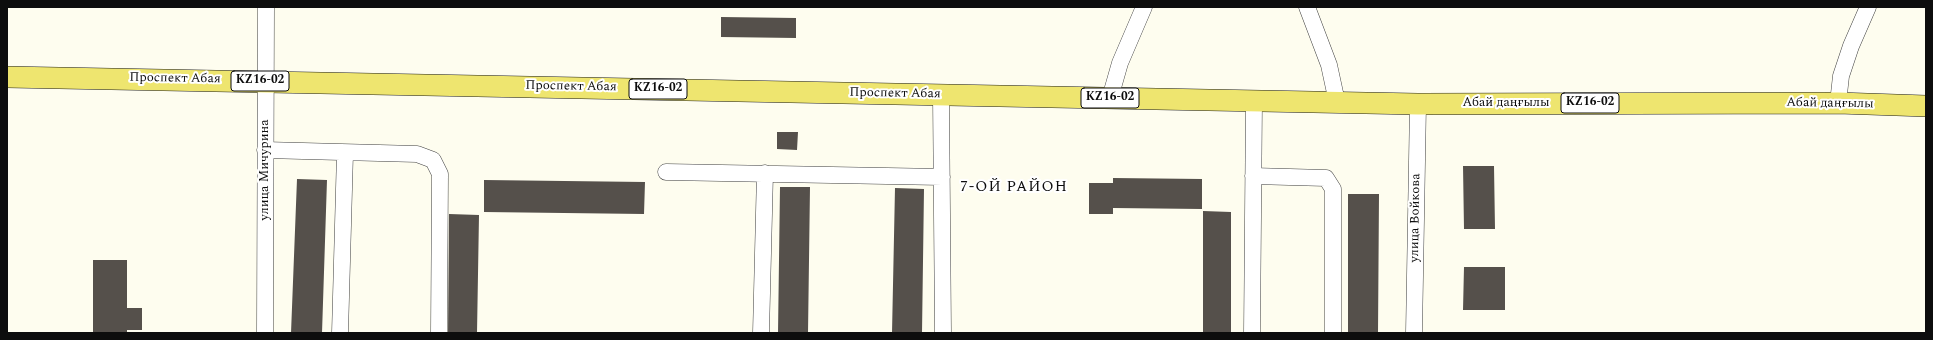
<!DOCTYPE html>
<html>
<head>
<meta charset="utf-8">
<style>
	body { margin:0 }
	#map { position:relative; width:1933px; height:340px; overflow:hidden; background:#fefdef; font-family:Spectral,serif }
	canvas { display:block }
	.frame { position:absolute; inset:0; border:8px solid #0d0d0d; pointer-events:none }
</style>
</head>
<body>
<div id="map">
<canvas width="1933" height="340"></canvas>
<div class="frame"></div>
</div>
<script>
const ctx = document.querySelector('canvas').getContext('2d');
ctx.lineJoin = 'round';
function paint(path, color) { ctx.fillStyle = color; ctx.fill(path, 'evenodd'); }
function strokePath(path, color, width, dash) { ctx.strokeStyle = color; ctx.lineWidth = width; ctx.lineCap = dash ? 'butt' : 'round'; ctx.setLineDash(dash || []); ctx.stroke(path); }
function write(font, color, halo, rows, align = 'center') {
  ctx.font = font + ' Spectral,serif'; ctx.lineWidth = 4; ctx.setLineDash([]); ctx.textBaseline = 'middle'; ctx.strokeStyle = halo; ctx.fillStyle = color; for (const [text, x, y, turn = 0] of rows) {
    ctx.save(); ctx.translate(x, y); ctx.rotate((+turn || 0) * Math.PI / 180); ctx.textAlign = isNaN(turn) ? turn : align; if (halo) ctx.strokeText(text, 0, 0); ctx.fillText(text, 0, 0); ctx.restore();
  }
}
paint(new Path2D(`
	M721,17L796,18V38L721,37Z
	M777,132H798L797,150L777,149Z
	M1463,166H1494L1495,229H1464Z
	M1113,178L1202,179V209L1113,208V214H1089V183H1113Z
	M297,179L327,180L322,333H291Z
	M484,180L645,182L644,214L484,212Z
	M780,187H810L808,333H778Z
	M895,188L924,189L922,333H892Z
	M1348,194H1379L1378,333H1348Z
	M1203,211L1231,212V333H1203Z
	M449,214L479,215L477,333H448Z
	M93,260H127V308H142V330H127V333H93Z
	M1464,267H1505V310H1463Z`), '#55504b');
const minor = new Path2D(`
	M1307,7L1329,65L1337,102
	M941,95L943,333
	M1110,98L1120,63L1144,7
	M1838,103L1841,76L1851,46L1868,7
	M265,150L417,154L433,160L440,174L439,333
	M666,172L942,177
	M1253,176L1326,178L1333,189V333
	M265,333L266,7
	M340,333L345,153
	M761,333L765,173
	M1252,333L1254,101
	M1414,333L1418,104`);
const major = new Path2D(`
	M7,77L1418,104L1838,103L1926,106`);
strokePath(minor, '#404040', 17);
strokePath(major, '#1e1e1e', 22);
strokePath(minor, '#fff', 16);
strokePath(major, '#eee56f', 21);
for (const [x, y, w] of [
	[260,81,58],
	[658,89,58],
	[1110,98,58],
	[1590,103,58]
]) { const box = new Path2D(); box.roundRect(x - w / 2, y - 10, w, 20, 3); ctx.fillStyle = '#fff'; ctx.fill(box); strokePath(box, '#0d0d0d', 1); }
write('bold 12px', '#0d0d0d', null, [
	["KZ16-02",260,81],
	["KZ16-02",658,89],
	["KZ16-02",1110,98],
	["KZ16-02",1590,103]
]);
write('13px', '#0d0d0d', '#fff', [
	["Проспект Абая",175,79,1],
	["Проспект Абая",571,87,1],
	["Проспект Абая",895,94,1],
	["Абай даңғылы",1506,103],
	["Абай даңғылы",1830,104,1],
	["улица Мичурина",265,170,-90],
	["улица Войкова",1416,218,-89]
]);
ctx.letterSpacing = '1px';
write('15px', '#0d0d0d', '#fff', [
	["7-ОЙ РАЙОН",1014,188]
]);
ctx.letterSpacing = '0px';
</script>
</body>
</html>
